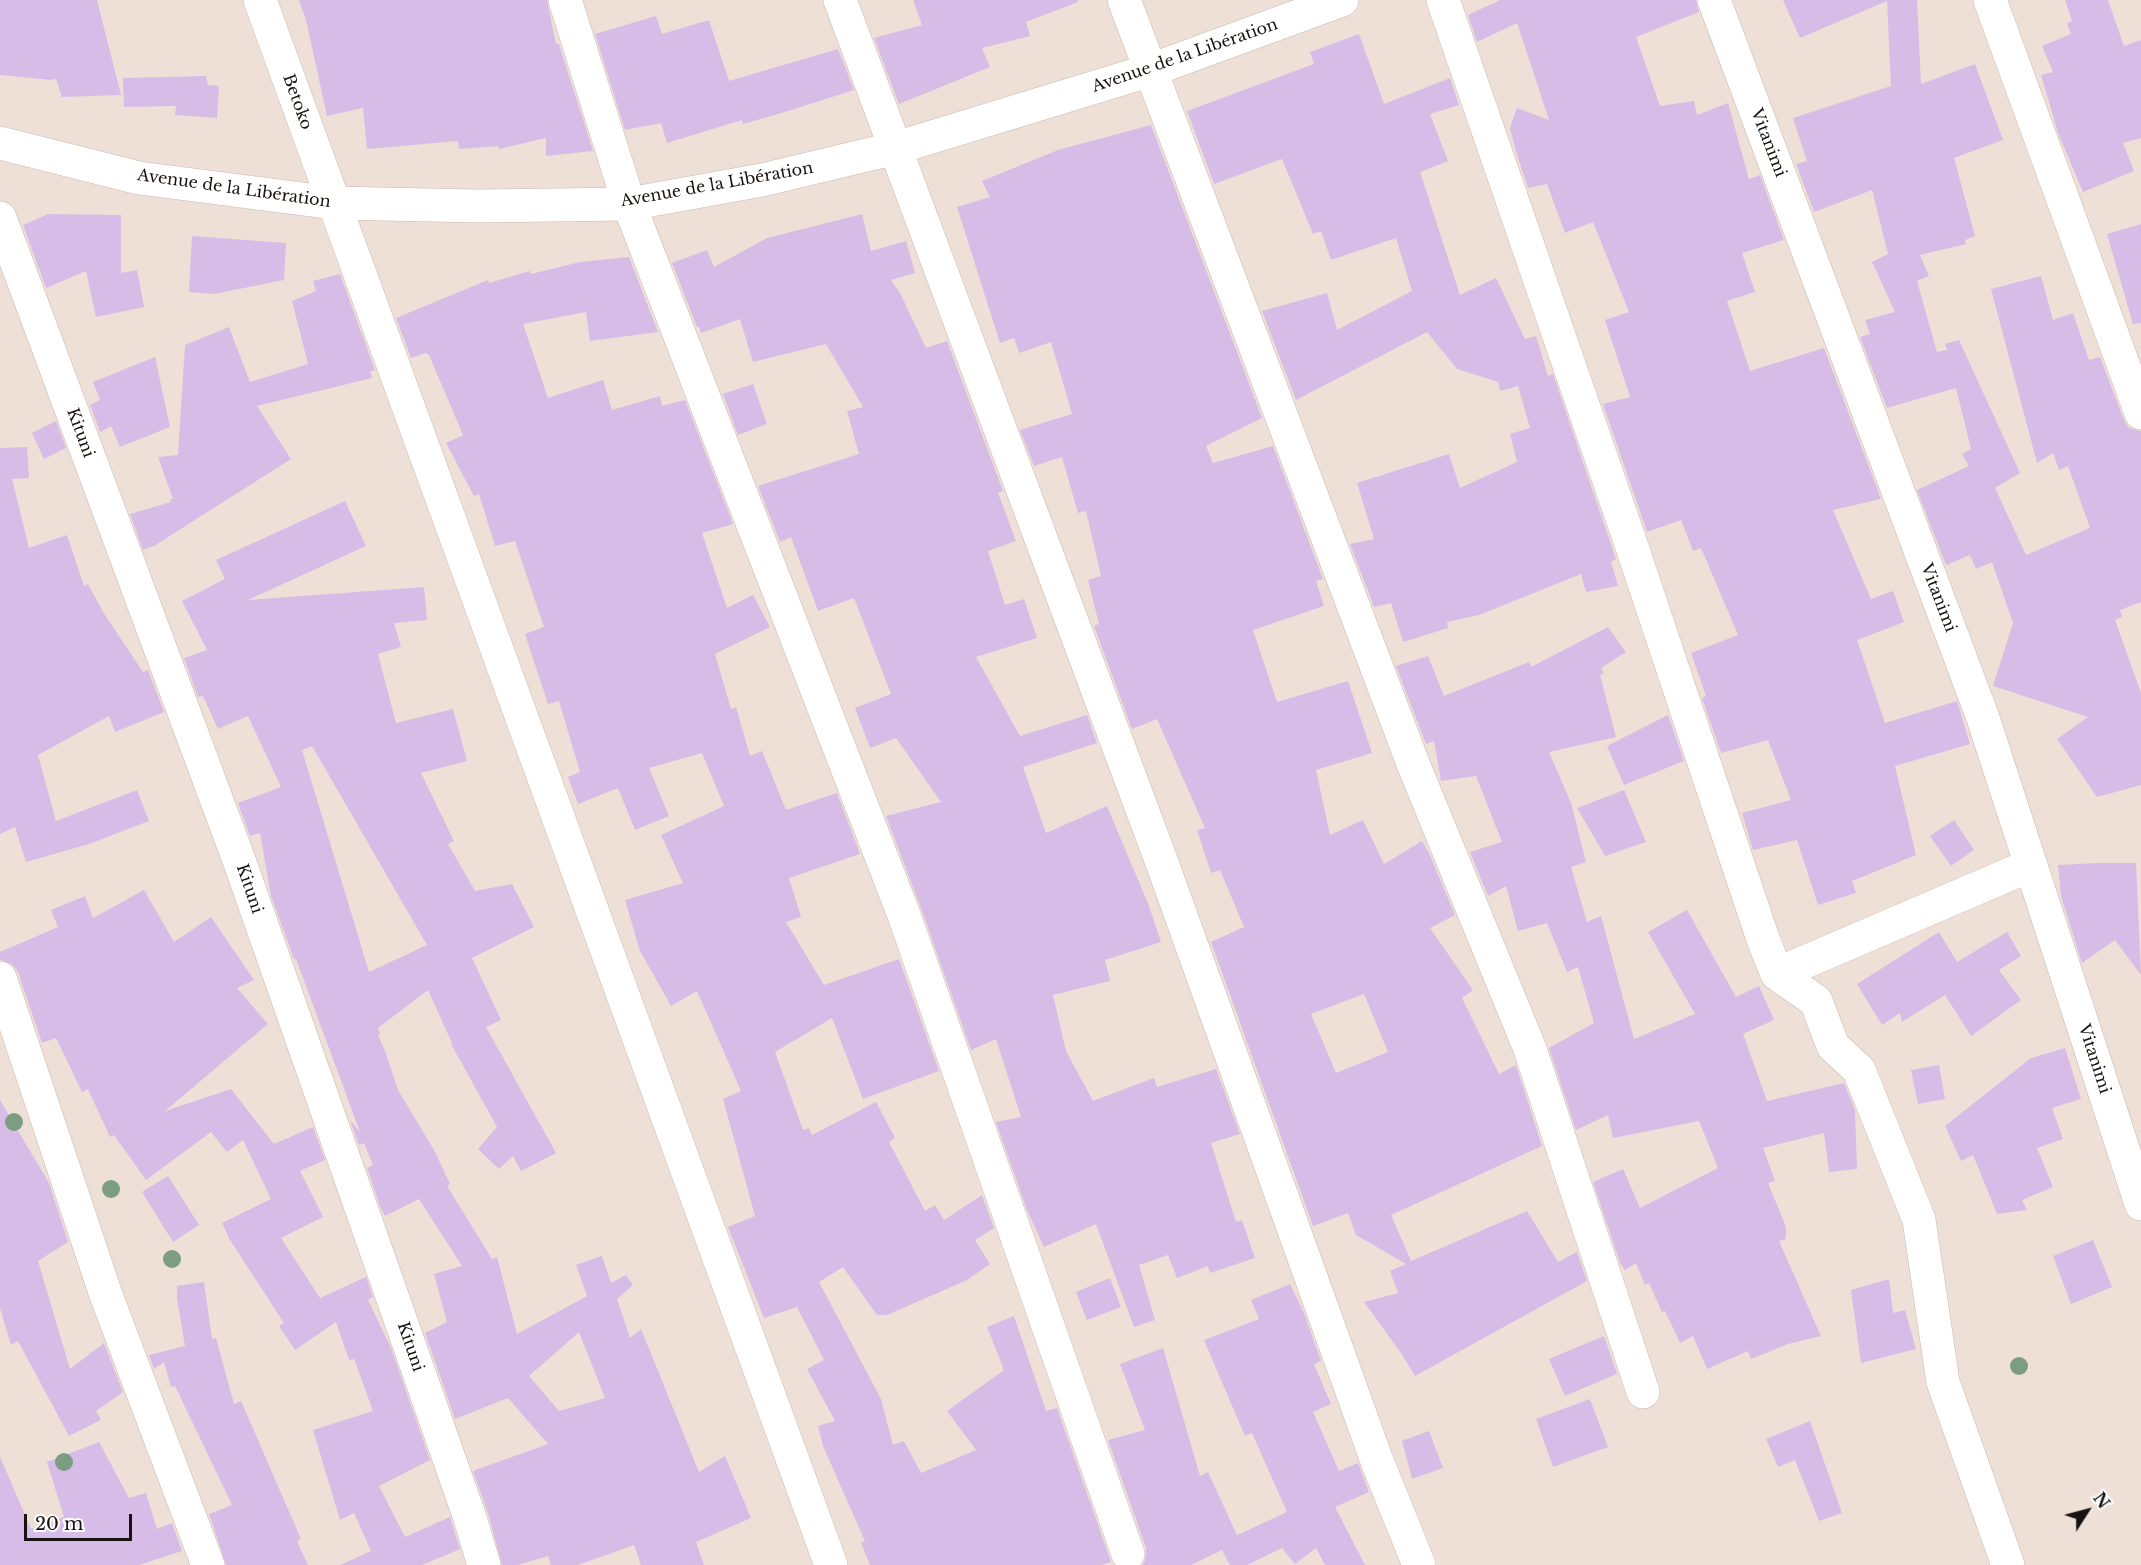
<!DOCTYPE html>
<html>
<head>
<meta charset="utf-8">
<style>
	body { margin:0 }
	#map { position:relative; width:2141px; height:1565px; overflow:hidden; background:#eee0d6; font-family:"Libre Baskerville",serif }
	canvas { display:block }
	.north { position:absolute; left:2057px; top:1481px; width:60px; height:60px; -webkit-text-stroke:4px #fff; paint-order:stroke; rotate:54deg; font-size:16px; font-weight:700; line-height:24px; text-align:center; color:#181310 }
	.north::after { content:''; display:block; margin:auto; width:21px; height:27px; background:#181310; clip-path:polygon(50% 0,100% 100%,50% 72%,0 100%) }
	.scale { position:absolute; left:24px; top:1514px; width:108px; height:27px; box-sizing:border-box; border:3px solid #181310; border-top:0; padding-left:8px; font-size:18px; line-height:21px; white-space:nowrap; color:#181310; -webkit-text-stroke:4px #fff; paint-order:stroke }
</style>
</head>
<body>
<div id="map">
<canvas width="2141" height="1565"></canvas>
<div class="north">N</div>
<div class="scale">20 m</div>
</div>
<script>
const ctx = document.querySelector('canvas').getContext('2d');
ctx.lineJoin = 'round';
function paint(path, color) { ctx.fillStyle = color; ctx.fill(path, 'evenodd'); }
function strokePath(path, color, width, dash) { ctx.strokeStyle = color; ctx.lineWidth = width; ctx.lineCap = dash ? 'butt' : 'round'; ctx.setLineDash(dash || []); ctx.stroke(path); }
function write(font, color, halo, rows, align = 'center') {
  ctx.font = font + ' "Libre Baskerville",serif'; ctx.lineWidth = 5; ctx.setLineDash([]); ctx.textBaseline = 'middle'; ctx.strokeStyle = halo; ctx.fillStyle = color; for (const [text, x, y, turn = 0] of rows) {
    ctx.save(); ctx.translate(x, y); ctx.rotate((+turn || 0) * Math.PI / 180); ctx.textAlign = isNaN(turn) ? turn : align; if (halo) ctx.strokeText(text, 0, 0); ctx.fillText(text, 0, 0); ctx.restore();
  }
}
paint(new Path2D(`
	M0,0H97L121,95L62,97L56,79L51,80L0,75Z
	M299,0H547L556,44H559L593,151L546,156V138L499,149L498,146L459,149L458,141L367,149L363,108L327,116L306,20Z
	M913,0H1078V2L1026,22L1030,36L982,48L990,67L899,104L874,38L922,25Z
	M1500,0H1696L1699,12L1636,37L1660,106L1694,101L1697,115L1728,103L1749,179L1760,175L1784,240L1742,253L1755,292L1727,301L1750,371L1824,348L1881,499L1833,510L1871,599L1893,591L1904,622L1857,640L1885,723L1957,701L1970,744L1895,766L1916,855L1852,881L1856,893L1818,905L1797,840L1753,850L1742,813L1791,800L1768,740L1721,753L1702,698L1706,696L1691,653L1738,635L1701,548L1693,551L1681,520L1647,532L1603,404L1630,397L1605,320L1629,312L1593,222L1565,233L1547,184L1528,188L1516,152L1510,128L1517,108L1549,120L1517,23L1477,42L1468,15Z
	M1783,0H1917L1921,84L1975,64L2003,140L1954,158L1975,236L1965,240L1966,244L1920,255L1929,276L1917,281L1937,352L1947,350L1945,344L1959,340L2020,473L1995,488L2026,555L2090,528L2068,466L2059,470L2053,453L2037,463L1991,289L2041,276L2053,320L2073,313L2089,360L2100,357L2124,420L2129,428L2141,431V602L2120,610L2122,617L2115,620L2141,693V785L2097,797L2057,739L2088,717L1993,686L2013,623L1992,562L1976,569L1970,555L1946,565L1917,490L1969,466L1962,454L1971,449L1956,388L1887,408L1860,337L1870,334L1865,320L1895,312L1872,262L1888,254L1872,190L1814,212L1796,164L1807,161L1793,118L1891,86L1887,1L1800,38Z
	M2065,0H2108L2124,46L2141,40V138L2123,143L2134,171L2083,192L2058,133L2041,75L2053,72L2042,46L2071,34L2067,23L2072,21Z
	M656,16L662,34L709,20L729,81L838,49L854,90L785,112L743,124L742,120L667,143L661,123L625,130L595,34Z
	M1359,34L1384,104L1450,78L1459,105L1430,114L1448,161L1420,172L1460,295L1496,278L1525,339L1536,336L1548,376L1553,374L1616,559L1611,562L1618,586L1586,592L1581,574L1479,615L1447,622L1448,628L1403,642L1391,603L1374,607L1350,544L1374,539L1357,483L1449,454L1460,488L1517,462L1510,434L1530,428L1518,386L1500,391L1498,382L1457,369L1427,332L1296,400L1262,311L1327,293L1337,330L1412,291L1396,238L1331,260L1321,231L1313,234L1282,159L1214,184L1187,111L1314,64L1310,52Z
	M206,76L208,85L219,86L217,118L175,115L176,106L124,107L123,78Z
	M1151,125L1262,418L1206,446L1213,463L1273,446L1323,579L1316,581L1324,606L1253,630L1277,702L1348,681L1372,753L1316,770L1330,835L1363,820L1384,864L1422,841L1429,853L1455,915L1430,928L1473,990L1462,998L1499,1074L1516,1065L1542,1146L1391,1215L1411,1261L1527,1211L1558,1262L1577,1252L1587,1281L1415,1376L1401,1353L1364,1302L1398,1293L1390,1271L1406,1264L1356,1235L1348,1213L1313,1226L1211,942L1244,927L1220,870L1211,873L1197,830L1205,828L1157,719L1132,729L1094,626L1099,624L1088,580L1101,576L1086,511L1078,513L1062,457L1034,466L1020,430L1072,414L1051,342L1019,353L1014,338L1000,343L957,207L990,197L982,181L1058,150ZM1364,994L1388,1052L1336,1073L1311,1014Z
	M48,214L121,215V273L137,270L144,307L96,317L86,271L46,288L23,225Z
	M862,214L871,251L906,241L915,273L891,280L900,293L926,348L947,341L1003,491L998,493L1016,541L988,551L1005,605L1024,599L1037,638L976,657L1020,736L1087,715L1097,743L1023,767L1046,833L1107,806L1149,906L1161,942L1105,960L1110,981L1053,995L1066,1051L1093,1101L1154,1078L1157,1087L1216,1069L1240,1134L1211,1143L1236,1222L1242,1220L1255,1258L1210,1273L1208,1266L1177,1278L1168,1255L1139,1265L1155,1320L1134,1327L1096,1224L1044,1247L1027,1210L996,1122L1021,1117L996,1039L971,1050L921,908L886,816L941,802L896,738L870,748L855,708L891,694L854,598L818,611L791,537L780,542L758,486L859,454L847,411L863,407L826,344L753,362L740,319L701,333L699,327H697L672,263L707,250L714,267L767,238Z
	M2141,224V323L2133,324L2107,234Z
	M192,236L286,243L284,280L214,294L189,292Z
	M629,257L658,332L590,341L586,312L523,324L548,398L603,380L612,410L660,396L662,406L685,400L733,524L702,533L727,608L753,595L770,627L715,654L731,709L736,707L750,756L762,751L786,810L837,793L860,854L789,878L801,917L786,922L824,985L899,959L939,1071L863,1099L832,1018L775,1052L803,1130L809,1128L812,1135L876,1102L895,1138L889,1142L925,1211L935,1205L944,1220L982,1195L994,1228L975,1240L990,1264L967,1280L887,1315H877L843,1267L819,1282L881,1399L893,1445L904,1441L921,1473L976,1450L947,1411L1004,1370L987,1327L1014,1316L1046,1411L1057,1408L1111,1562L1101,1565H870L861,1543L865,1541L823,1446L818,1426L835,1421L807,1369L824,1360L797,1307L764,1318L728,1227L755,1216L723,1099L741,1091L697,991L671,1006L640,951L625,900L683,883L661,835L724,806L702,753L649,768L669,816L635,830L618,788L578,804L568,777L580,772L559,701L548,704L525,634L544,627L515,541L495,546L479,494L474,496L446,443L463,435L429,355L426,353L411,358L396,318L488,280L489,283L530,271L531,274L580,262Z
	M340,274L375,370L370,372L372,378L257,406L291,459L154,546L143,550L130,514L171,502L170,499H173L158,457L178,455L185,345L229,327L250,382L308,364L292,301L316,291L313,281Z
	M155,357L170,427L120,447L111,426L100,432L90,405L100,400L93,382Z
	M753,384L767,424L738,435L723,394Z
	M56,421L66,448L44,459L32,433Z
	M27,447L29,478L12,479L29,548L67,535L84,586L88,584L103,612L143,672L148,670L164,712L115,732L109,716L38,755L56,821L137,790L149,821L89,844L26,862L15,827L0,834V448Z
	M345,501L366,546L248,600L424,587L427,620L394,623L401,647L378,654L396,723L453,709L467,761L421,773L454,841L448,844L475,891L512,884L534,927L472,958L501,1020L486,1027L556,1153L521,1171L513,1156L499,1169L478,1149L497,1127L451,1044L452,1043L428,990L378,1028L380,1034L378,1035L385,1051L398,1090L434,1150L450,1184L447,1186L492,1259L497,1257L517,1334L587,1296L576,1265L602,1256L611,1283L626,1275L633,1285L617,1299L630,1338L641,1329L699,1472L725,1456L751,1518L696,1542L704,1565H641L634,1545L578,1565H551L548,1556L518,1565H502L488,1513L473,1471L548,1444L508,1398L455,1419L425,1333L447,1322L434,1274L462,1266L419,1199L385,1216L380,1206L367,1168L373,1165L364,1143L359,1145L350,1120L360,1132L296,959H294L271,896L260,833L250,836L238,803L281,787L248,716L218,729L203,696L198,697L184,658L207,650L182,601L225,579L216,560ZM312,746L427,945L369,972L302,750ZM579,1332L605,1398L559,1411L529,1376Z
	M1608,627L1626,652L1601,668L1604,673L1600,675L1616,737L1549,752L1571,803L1586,862L1571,867L1587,922L1601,916L1634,1039L1695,1014L1648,932L1687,910L1736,997L1759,986L1774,1020L1743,1034L1767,1101L1844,1083L1855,1110L1857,1169L1829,1172L1824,1133L1763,1148L1775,1181L1768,1183L1786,1227V1239L1779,1241L1821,1336L1788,1344L1751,1359L1748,1351L1707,1369L1693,1336L1680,1343L1665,1311L1662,1312L1649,1283L1645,1285L1636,1263L1625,1270L1620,1263L1593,1182L1623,1169L1640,1208L1718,1168L1699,1121L1613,1138L1608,1115L1576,1130L1549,1048L1594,1023L1578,967L1567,972L1547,923L1518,931L1506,886L1488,896L1470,852L1502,842L1476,776L1441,781L1434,741L1426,744L1396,666L1428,656L1444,696L1529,662L1531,667Z
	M1668,715L1684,761L1624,785L1607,746Z
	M1624,790L1646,842L1605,856L1577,808Z
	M1954,820L1974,850L1951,866L1930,836Z
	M2098,863H2136L2141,975L2115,940L2082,963L2061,896L2058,865Z
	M144,890L174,942L211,917L254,980L237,988L268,1024L165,1111L231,1089L274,1144L313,1127L325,1160L300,1171L323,1217L281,1238L320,1298L366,1277L373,1297L368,1300L391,1348L430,1460L379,1486L405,1537L450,1517L460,1549L422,1565H340L371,1551L354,1513L340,1520L313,1430L373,1411L354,1359L349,1360L336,1322L295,1350L279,1326L284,1323L230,1240L222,1223L271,1199L243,1140L227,1152L211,1132L146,1180L114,1135L110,1137L88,1089L82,1092L56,1038L42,1043L18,972L12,964L0,960V952L58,927L51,910L85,896L93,918Z
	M1939,932L1957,962L2007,932L2021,956L1999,970L2021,1000L1971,1036L1945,995L1902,1022L1900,1013L1882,1025L1857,984Z
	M2065,1048L2081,1099L2052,1108L2063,1139L2037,1148L2053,1187L2022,1200L2027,1210L1997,1214L1973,1155L1961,1161L1945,1126L2031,1058Z
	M1939,1065L1945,1099L1918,1104L1911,1070Z
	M0,1100L49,1183L68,1242L38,1261L70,1369L104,1343L123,1392L96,1411L101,1420L69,1436L18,1341L11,1345L0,1308Z
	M168,1176L199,1225L173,1242L142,1192Z
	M2093,1240L2112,1287L2071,1304L2053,1256Z
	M1110,1278L1121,1307L1087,1320L1076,1292Z
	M1889,1279L1893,1313L1905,1310L1916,1349L1861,1363L1851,1290Z
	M204,1282L212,1339L216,1338L234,1404L241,1401L301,1539L297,1541L308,1565H226L209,1514L232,1505L175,1386L171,1387L164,1362L154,1369L149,1355L185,1346L177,1299V1286Z
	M1290,1284L1304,1313L1321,1361L1314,1364L1331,1404L1313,1412L1339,1471L1358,1463L1369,1492L1335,1507L1365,1565H1325L1316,1548L1295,1564L1282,1548L1247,1565H1230L1222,1550L1191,1565H1143L1146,1557V1548L1108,1440L1145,1430L1120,1364L1163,1348L1200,1476L1208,1472L1237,1535L1287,1512L1252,1433L1245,1436L1204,1340L1259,1319L1251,1300Z
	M1604,1336L1617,1374L1565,1396L1549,1359Z
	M1590,1399L1608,1447L1553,1467L1536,1419Z
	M1810,1421L1842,1513L1819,1521L1795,1460L1778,1467L1766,1439Z
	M1429,1431L1443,1468L1412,1479L1402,1441Z
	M99,1442L129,1498L146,1493L157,1529L172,1523L182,1551L139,1565H0V1457L31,1529L64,1517L47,1462Z`), '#d7bce8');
const street = new Path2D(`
	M260,0L831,1565
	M565,0L629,204L904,915L1128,1554
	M840,0L1161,860L1377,1461L1419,1565
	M1124,0L1414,766L1530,1049L1643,1392
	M1443,0L1630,541L1763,939L1777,974L1816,1001L1833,1046L1859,1070L1919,1220L1943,1382L2008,1565
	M1714,0L1983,718L2141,1204
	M1990,0L2141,413
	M0,218L239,860L470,1518L484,1565
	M1777,974L2031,865
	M0,978L106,1295L208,1565`);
const highway = new Path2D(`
	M0,143L139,178L334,203L478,206L629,204L762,180L896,148L1151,70L1342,0`);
strokePath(street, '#c6b9af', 34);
strokePath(highway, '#c6b9af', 34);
strokePath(street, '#fff', 33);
strokePath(highway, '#fff', 33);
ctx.fillStyle = '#7c9d81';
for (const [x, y] of [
	[14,1122],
	[111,1189],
	[172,1259],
	[2019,1366],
	[64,1462]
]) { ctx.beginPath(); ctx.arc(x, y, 9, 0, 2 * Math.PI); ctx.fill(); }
write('16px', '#181310', '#fff', [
	["Avenue de la Libération",1185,56,-19],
	["Betoko",297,102,70],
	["Vitanimi",1768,143,69],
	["Avenue de la Libération",717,185,-10],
	["Avenue de la Libération",234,189,8],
	["Kituni",80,433,70],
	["Vitanimi",1938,598,69],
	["Kituni",249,889,71],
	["Vitanimi",2094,1059,72],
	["Kituni",410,1347,71]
]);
</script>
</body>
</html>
